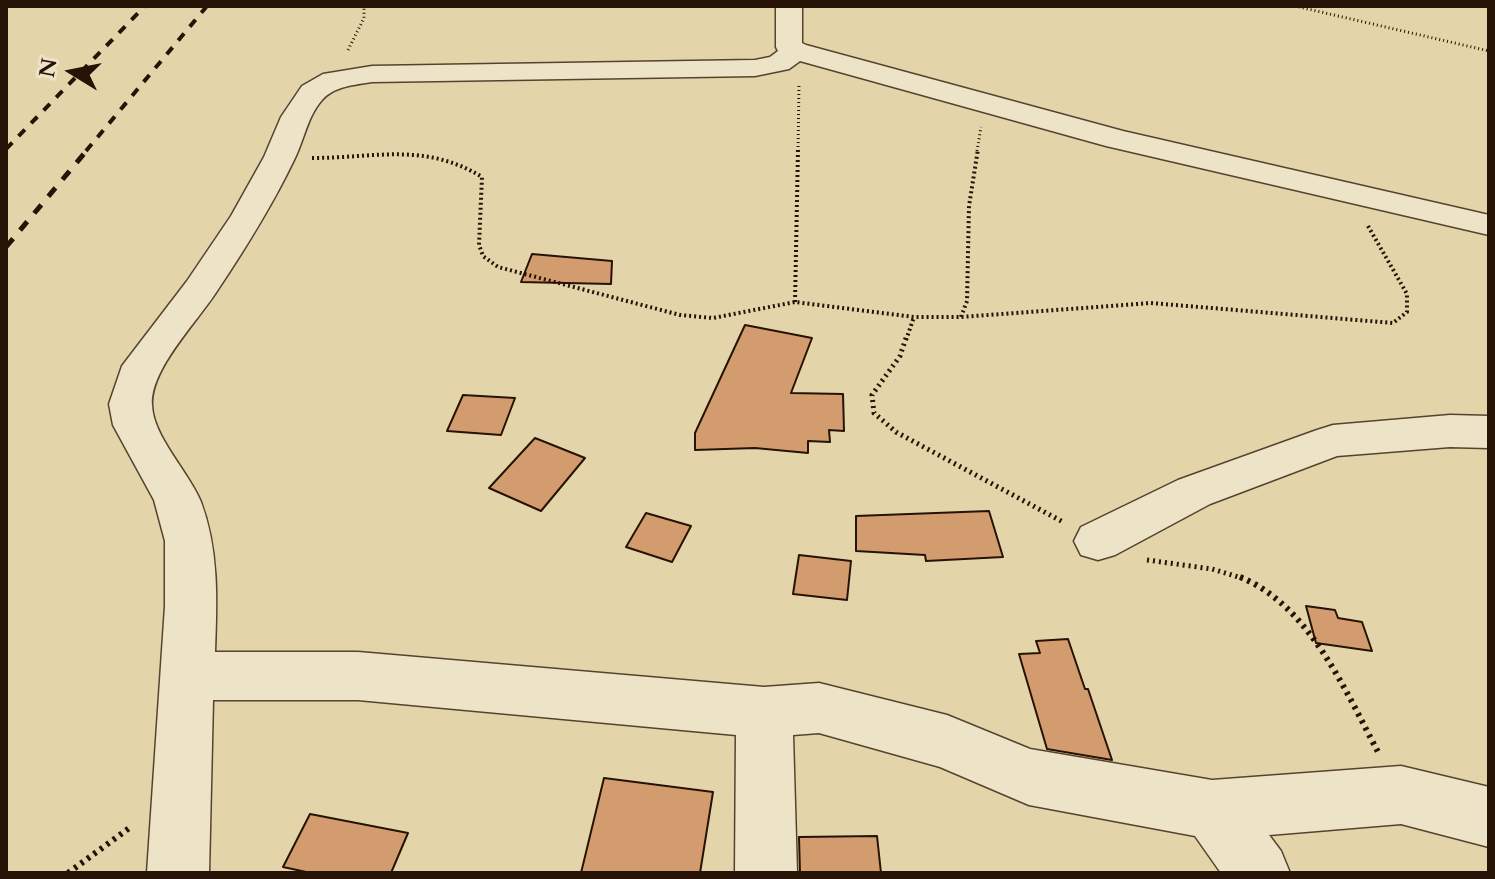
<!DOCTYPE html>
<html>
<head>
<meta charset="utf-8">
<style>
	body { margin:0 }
	#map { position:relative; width:1495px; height:879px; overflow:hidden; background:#e3d4a9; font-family:Cardo,serif }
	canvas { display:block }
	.frame { position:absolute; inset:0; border:8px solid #271306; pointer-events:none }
	.north { position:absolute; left:32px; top:32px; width:80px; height:80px; -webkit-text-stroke:6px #ede3c7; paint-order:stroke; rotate:280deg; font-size:22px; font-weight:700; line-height:32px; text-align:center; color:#271306 }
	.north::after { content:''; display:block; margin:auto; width:28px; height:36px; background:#271306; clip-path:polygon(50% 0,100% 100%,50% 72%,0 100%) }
</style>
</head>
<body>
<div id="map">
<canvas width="1495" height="879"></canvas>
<div class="frame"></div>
<div class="north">N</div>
</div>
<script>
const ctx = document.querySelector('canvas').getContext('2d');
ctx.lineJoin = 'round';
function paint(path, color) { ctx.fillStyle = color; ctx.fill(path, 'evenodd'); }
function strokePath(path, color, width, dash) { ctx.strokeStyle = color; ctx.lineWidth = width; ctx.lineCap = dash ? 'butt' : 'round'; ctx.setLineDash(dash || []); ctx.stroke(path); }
const building = new Path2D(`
	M532,254L612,261L611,284L521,282Z
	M745,325L812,338L791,393L843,394L844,431L829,430L830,442L808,441V453L755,448L695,450V433Z
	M463,395L515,398L501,435L447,431Z
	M535,438L585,458L541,511L489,488Z
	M989,511L1003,557L926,561L925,555L856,551V516Z
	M646,513L691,526L672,562L626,547Z
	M799,555L851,561L847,600L793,594Z
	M1306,606L1335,610L1338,618L1362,622L1372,651L1316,643Z
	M1068,639L1085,689H1088L1112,760L1047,749L1019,654L1040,653L1036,641Z
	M604,778L713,792L700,873H581Z
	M310,814L408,833L391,873H311L283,867Z
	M877,836L881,873H800L799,837Z`);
paint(building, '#d39c6e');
strokePath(building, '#271306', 2);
const minor = new Path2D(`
	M776,6H802V43L806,45L1123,131L1489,215V235L1106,146L800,61L789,69L755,76L372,82C355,85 334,86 322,100C307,117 304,141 294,160C272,206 245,249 217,291C198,321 150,369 152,405C153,437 189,472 201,502C219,550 217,601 215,652H358L764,687L819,683L947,715L1030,749L1212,780L1401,766L1489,787V847L1401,824L1269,835L1281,851L1290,873H1221L1195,836L1029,805L940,767L819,733L793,735L797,873H735L736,735L358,700H213L209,873H147L165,606V541L154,500L113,425L109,404L122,366L187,281L231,216L264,157L281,117L302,86L323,74L372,66L755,60L770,57L778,51L776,47Z
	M1450,415L1489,416V448L1450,447L1337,456L1210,504L1115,555L1098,560L1081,555L1074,541L1081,527L1178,480L1317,430L1333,425Z`);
strokePath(minor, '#56432f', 3);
strokePath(new Path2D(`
	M1295,6L1489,51
	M348,50L364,18V6
	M798,151L799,83
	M977,151L981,127`), '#271306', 3, [1, 3]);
strokePath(new Path2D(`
	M312,158C375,158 425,142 482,177L479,245L483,256L498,267L680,315L713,318L795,302L914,317H961L1151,303L1393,323L1407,312V294L1368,226
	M795,302L798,149
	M961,317L967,301L969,206L978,149
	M906,340L914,317`), '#271306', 4, [2, 3]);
strokePath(new Path2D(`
	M906,338L900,356L872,395L874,413L896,432L1063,522
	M1147,560L1212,569L1245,579`), '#271306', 5, [2, 4]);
strokePath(new Path2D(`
	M1240,577C1309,605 1345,690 1378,752
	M68,873L132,826`), '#271306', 6, [3, 5]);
paint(minor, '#ede3c7');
strokePath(new Path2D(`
	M6,149L145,6
	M86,151L207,6`), '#271306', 4, [9, 9]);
strokePath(new Path2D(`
	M6,247L88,149`), '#271306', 5, [11, 11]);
</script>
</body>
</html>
